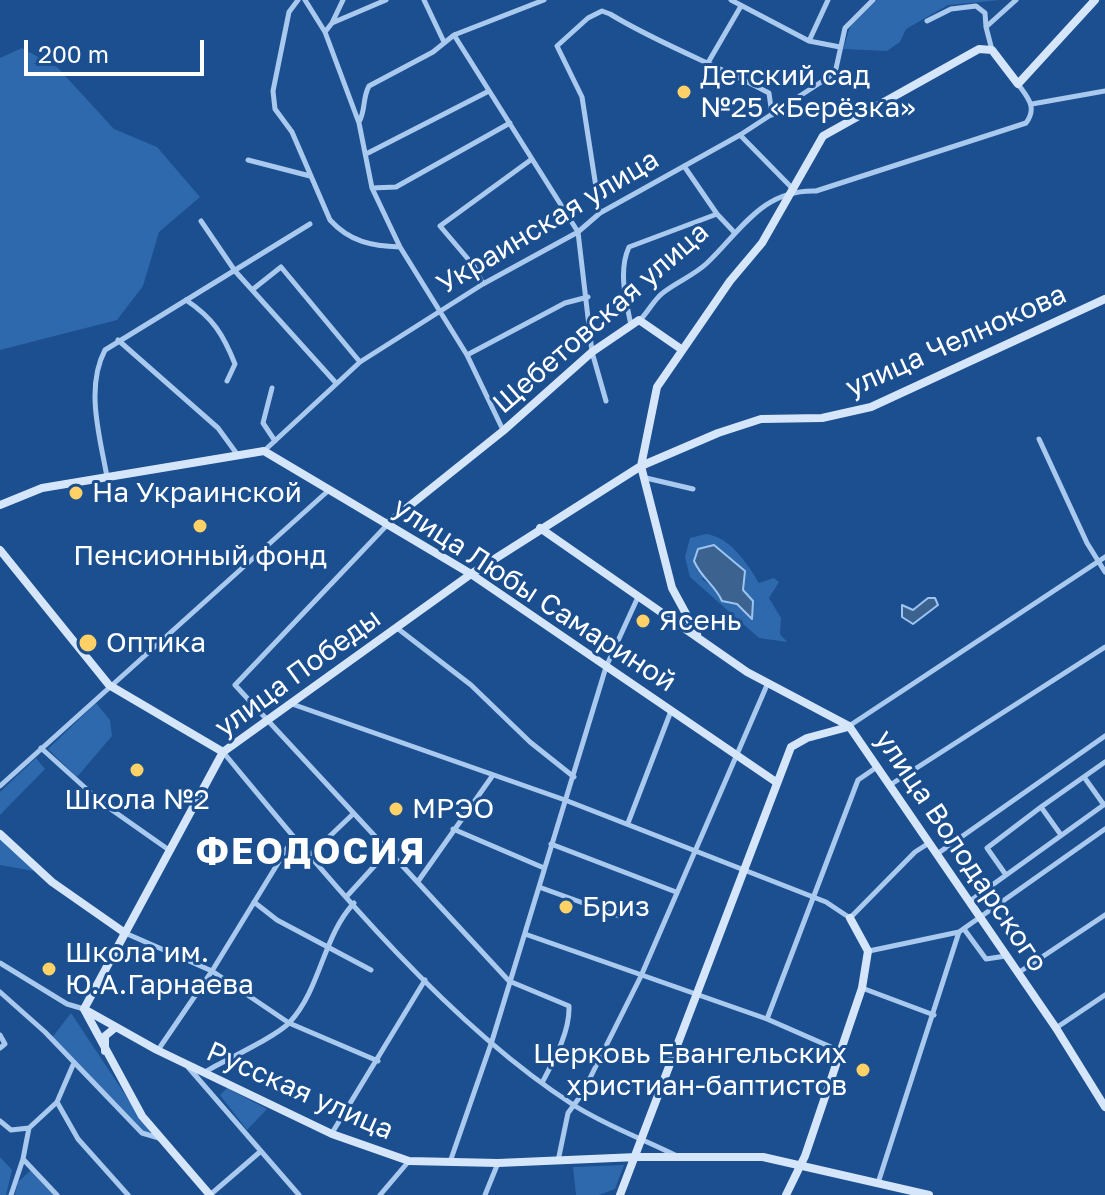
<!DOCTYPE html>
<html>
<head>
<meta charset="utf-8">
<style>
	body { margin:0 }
	#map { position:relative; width:1105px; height:1195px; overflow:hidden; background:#1b4f8f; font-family:"Golos Text",sans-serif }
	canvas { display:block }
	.scale { position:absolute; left:24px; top:40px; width:180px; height:36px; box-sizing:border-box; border:4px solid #fff; border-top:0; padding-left:10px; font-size:24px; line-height:28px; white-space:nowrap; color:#fff; -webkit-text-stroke:6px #1b4f8f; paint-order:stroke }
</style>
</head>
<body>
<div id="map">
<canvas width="1105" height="1195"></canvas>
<div class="scale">200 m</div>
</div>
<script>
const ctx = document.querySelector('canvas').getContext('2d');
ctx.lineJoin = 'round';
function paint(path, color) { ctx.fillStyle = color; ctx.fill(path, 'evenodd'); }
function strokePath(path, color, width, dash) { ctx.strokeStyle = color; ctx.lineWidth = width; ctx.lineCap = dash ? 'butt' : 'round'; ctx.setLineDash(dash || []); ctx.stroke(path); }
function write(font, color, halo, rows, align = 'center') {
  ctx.font = font + ' "Golos Text",sans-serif'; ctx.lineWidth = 6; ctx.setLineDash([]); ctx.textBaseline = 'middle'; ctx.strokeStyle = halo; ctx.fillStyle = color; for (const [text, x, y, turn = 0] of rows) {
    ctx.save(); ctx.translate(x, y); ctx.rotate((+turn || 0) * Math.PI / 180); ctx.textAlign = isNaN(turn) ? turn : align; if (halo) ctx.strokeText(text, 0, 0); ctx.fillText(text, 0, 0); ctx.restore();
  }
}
paint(new Path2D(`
	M877,0H1001L948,5L906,29L900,42L887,51L843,49L850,27Z
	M22,48L58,68L114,129L157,147L200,197L159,232L143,286L117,320L0,350V58Z
	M706,534C730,537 747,563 759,583L774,578L779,582L769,598L781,618L780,634L787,642L759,638L690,577L685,557L690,538ZM723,553L745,571L743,590L751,618L737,604L722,600L717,590L702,579Z
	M96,703L110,720L112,736L77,777L48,749Z
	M36,758L45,769L0,815V792Z
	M0,837L34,871L0,865Z
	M71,1013L150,1132L144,1133L51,1039Z
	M227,1088L267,1109L247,1130L220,1095Z
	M0,1157L12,1170L6,1195H0Z
	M624,1165L615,1189L599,1195H576L573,1167Z
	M31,1170L54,1195H15L18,1182Z`), '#2e69ad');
const water = new Path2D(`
	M714,545L745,571L743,590L753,601L752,619L737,604L722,601C715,585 702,579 694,561L698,549Z
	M928,598H935L938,605L913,624L902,617V605L913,610Z`);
paint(water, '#3c6290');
strokePath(water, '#9cc4f0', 2);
strokePath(new Path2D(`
	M298,0L289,12L273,91L275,109L292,132L330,220C350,242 372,246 400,247
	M305,0L325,32L359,123L372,188L400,247L467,355L503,430
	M424,0L444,42
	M731,0L809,41L840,47
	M927,21L951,9L976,6L985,13L986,27
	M332,23L343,0
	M325,32L332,23L386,0
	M454,35L578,232L592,352L606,401
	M809,41L828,0
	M992,50L986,27L1016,0
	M709,61L741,6
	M1032,104L1105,91
	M359,122C366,110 362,99 369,86L433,52L454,35L544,0
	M740,135L793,189
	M368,153L489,91
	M248,160L310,176
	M684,166L717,214
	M372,188L396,187L510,123
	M600,213L582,97L557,46L588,18L602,11L610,14C661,45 717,65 769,93L772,115
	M201,221L235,271L336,383
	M483,284L474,266L440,226L532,159
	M252,290L281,267L360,362
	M186,300C213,318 223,334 235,364L227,381
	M640,320C649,311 654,299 664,292C677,282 694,275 706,264C741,231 762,189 816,191L1026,123C1038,107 1027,97 1018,84
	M631,325C626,301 618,271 629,247L717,214L734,232
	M118,340L218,428L237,454
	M467,355L565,303L588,297
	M272,388L263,423L275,441
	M1039,439L1087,543L1105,572
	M265,450L360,362L483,284L578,232L600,213L740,135L835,73L845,28L873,0
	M107,477C100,437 85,388 105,350L310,224
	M646,478L693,489
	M388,524L235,685L509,981L569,1006C570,1032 554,1060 542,1083
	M397,628L471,685L530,742L574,777
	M292,704L565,800L826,902L850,918L915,852L929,843
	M849,726L1105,557
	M41,748L102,803L169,850
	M223,752C322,871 441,1019 572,1104C604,1125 641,1138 675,1155
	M1084,777L1104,805
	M890,785L1105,647
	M0,786L329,490
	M628,823L671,711
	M453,829L544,868
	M1061,835L1041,807L1105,762
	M551,844L676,892
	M937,854L1105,736
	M310,855L353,814
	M1006,875L987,848L1041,807
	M419,880L493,775
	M539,887L619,916
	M348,895L388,851
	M970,901L1105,804
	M254,902L277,920L371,970
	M964,929L986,959L1006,956
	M125,933L212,971L289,1023L378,1061
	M525,934L767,1019L840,1051
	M869,951L959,932L1105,829
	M0,963L67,1004L84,1009
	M1018,973L1105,915
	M862,988L934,1015
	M0,992L45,1032L142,1133L159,1138
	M767,1019L858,780L877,767
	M1056,1028L1105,995
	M0,1035L5,1044L0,1048
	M158,1050L212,971L294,837
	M73,1065L57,1102L78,1139L128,1195
	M188,1067L299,1195
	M205,1072C225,1060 276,1037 290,1022C321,988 323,936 354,903
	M56,1103L29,1128L23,1159L57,1195
	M0,1121L11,1130L29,1128
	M332,1133L425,980
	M558,1161L568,1113L582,1094L641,976L767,685
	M450,1162L492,1041L606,667L638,597
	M878,1183L959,932
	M11,1195L23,1159
	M210,1195L261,1151
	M380,1195L409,1161
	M485,1195L498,1163`), '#a9c9ee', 5);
strokePath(new Path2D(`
	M641,466L657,387L730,281L762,243L823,136L979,49L992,50L1018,84L1095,0
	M641,466L672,588L697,634
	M0,505L42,488L264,451L471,574L776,782
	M388,523L503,431L592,352L639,320L681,349
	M540,528L747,672L849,726L1056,1028L1105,1107
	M0,550L109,685L223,752
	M0,834L52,882L125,933
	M84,1009L223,752L471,574L641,466L718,433L761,419L822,418L871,407L1105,299
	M84,1009L157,1050L332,1134L409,1161L498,1163L637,1157H763L929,1195
	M84,1009L142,1116L210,1195
	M105,1051V1036L116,1027
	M620,1195L791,747L807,738L848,727
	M786,1195L805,1156L862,988L868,951L850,918`), '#d6e6fa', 8);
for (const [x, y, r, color] of [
	[684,92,8,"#ffd166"],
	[76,493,8,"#ffd166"],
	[200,526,8,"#ffd166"],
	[643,621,8,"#ffd166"],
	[88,643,10,"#ffd166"],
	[137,770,8,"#ffd166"],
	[396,809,8,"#ffd166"],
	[566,907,8,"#ffd166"],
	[49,969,8,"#ffd166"],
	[863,1070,8,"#ffd166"]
]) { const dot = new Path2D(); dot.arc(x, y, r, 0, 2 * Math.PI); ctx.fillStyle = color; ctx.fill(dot); strokePath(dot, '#1b4f8f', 3); }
write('28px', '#fff', '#1b4f8f', [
	["Детский сад",700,76],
	["№25 «Берёзка»",700,108],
	["На Украинской",92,493],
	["Пенсионный фонд",200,556,"center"],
	["Ясень",659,621],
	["Оптика",106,643],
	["Школа №2",137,800,"center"],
	["МРЭО",412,809],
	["Бриз",582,907],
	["Школа им.",65,953],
	["Ю.А.Гарнаева",65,985],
	["Церковь Евангельских",847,1054,"right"],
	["христиан-баптистов",847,1086,"right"]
], 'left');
write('28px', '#fff', '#1b4f8f', [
	["Украинская улица",548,222,-31],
	["Щебетовская улица",601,318,-41],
	["улица Челнокова",956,341,-24],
	["улица Любы Самариной",534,595,33],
	["улица Победы",298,673,-36],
	["улица Володарского",961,851,56],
	["Русская улица",300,1091,24]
]);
ctx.letterSpacing = '2px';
write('bold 36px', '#fff', '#1b4f8f', [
	["ФЕОДОСИЯ",311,853]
]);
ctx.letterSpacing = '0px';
</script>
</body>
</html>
